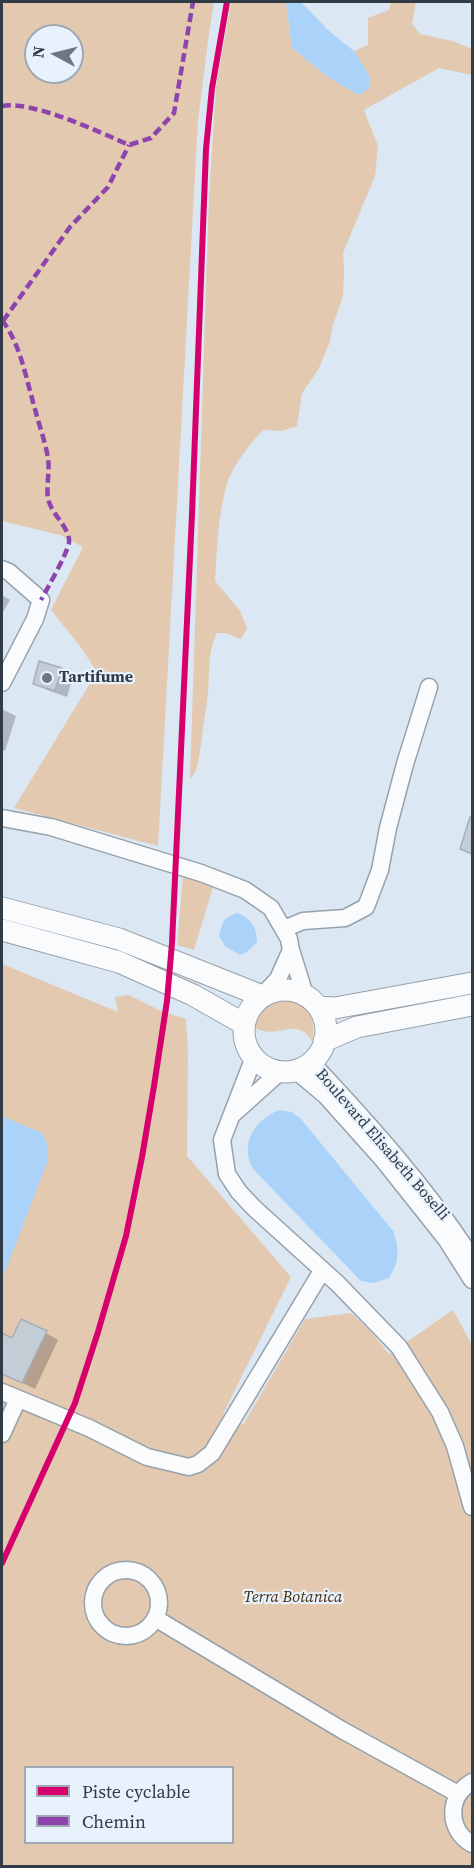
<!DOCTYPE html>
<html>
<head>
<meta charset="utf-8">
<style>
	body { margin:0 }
	#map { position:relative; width:474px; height:1868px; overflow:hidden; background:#dbe7f2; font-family:"Source Serif 4",serif }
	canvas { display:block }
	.frame { position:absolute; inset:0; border:3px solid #313b46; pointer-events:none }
	.legend { position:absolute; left:24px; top:1766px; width:210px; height:78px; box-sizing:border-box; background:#e8f2fd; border:2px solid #9fa9b4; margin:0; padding:8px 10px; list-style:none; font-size:18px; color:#313b46 }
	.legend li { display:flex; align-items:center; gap:12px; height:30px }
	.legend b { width:30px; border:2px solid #9fa9b4 }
	.north { position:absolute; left:24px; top:24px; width:60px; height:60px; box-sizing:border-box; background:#e8f2fd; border:2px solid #9fa9b4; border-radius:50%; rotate:277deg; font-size:16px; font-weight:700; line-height:24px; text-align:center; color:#313b46 }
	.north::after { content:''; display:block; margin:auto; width:21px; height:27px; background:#6c7782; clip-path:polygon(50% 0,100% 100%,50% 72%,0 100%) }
</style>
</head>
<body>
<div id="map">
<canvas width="474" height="1868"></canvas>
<div class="frame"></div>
<ul class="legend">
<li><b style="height:8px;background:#d6006c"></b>Piste cyclable</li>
<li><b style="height:8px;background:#8e44ad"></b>Chemin</li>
</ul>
<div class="north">N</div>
</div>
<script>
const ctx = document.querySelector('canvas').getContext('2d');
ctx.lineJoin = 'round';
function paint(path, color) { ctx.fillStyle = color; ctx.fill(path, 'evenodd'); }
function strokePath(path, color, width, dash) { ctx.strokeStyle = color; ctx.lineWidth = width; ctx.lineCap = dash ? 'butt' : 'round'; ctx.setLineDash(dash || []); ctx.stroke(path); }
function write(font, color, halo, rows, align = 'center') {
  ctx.font = font + ' "Source Serif 4",serif'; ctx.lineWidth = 4.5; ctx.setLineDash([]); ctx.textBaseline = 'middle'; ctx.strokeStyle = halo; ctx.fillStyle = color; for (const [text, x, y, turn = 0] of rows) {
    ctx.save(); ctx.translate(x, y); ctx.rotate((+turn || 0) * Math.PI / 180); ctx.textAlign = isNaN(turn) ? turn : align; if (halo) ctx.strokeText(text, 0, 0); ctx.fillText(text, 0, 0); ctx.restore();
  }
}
paint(new Path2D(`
	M2,2H214L209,33L198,121L158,846L14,808L97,672L80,646L51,610L83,547L60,535L2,521ZM36,36H72V72H36Z
	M231,2H286L292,48L328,77L358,95L369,75L354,51L368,45V18L389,10L391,2H416L412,24L420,34L452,41L472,49V75L439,68L364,110L378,146L375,176L343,253L344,270L343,296L332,328L330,342L318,370L302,393L297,426L282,431L263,430C250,444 233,465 227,484C218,513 217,550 215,581L240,611L247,628L241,639L225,633H217C207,652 210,672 208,693C206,710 203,727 201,744C199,755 199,770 190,779L209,196L216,87Z
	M183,876L213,887L194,950L177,945Z
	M2,964L118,1012L115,997L129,995L161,1011L186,1019L188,1055L187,1156L291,1277L223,1414L243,1425L305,1319L351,1313L371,1332L389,1354L453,1310L472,1345V1866H2ZM26,1768H232V1842H26Z
	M288,999C309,1004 317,1021 312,1041C295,1014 276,1043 253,1026C258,1009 269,999 288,999Z`), '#e2c9b0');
paint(new Path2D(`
	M286,2H301L329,31L354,51L369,75V89L358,95L328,77L292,48Z
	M237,913C251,918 257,927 257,942L248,951L240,955L225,946L219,936C223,922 222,918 237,913Z
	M279,1110L292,1112L300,1118L394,1232C399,1252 400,1260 389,1278L373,1283L361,1281L253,1169C239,1144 255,1120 279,1110Z
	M2,1116L42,1133L48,1145V1160L2,1280Z`), '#abd3f9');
paint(new Path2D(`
	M2,595L10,600L2,614Z
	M61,670L73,677L67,697L47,690L35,683Z
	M2,709L16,716L5,751L2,750Z
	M46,1333L58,1340L35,1389L2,1373V1335L12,1340Z`), '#0003');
const building = new Path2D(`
	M39,661L62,668L55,691L33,684Z
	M470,817H472V854L460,849Z
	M21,1319L47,1331L22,1383L2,1374V1333L12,1338Z`);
paint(building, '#c3cdd6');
strokePath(building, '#a6afb9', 1.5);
const minor = new Path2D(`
	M2,569L9,572L41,600L35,619L2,683
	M2,818L51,827L201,873L245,890L271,908L289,939L291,950
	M284,929L303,921L345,918L366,907L380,870L388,828L405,764L429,687
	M262,996L278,979L291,950L305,995
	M254,1057L222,1140L227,1174L239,1192L254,1208L338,1284L399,1347L440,1412L455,1446L472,1507
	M311,1062C369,1124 426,1187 472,1258
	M295,1070L325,1095L384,1161L446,1239L472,1280
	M232,1115L281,1071
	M2,1392L89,1428L147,1457L189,1467L198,1464L212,1453L322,1271
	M2,1434L18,1399
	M93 1603a33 33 0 1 1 66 0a33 33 0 1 1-66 0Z
	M155,1618L342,1730L458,1794
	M472,1782C447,1796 447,1830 472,1844`);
const major = new Path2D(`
	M2,908L119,939L262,996
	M2,930L119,962L193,995L244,1024
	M244 1031a41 41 0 1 1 82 0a41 41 0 1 1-82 0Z
	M318,1007L335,1008L472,983
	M324,1041L357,1027L472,1005`);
strokePath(minor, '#97a1aa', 19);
strokePath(major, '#97a1aa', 23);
strokePath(minor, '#fafbfd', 16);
strokePath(major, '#fafbfd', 21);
strokePath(new Path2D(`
	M2,106C31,100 100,132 129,145L151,138L174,113L193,2
	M2,320C21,345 26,379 35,409C39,425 45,441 48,458C50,471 46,485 48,499C52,515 71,529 69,543C66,556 48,587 41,600
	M3,321L70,227L108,187L129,145`), '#8e44ad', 4.5, [9, 4.5]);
strokePath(new Path2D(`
	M2,1563L75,1403L98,1332L126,1236L142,1157L154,1086L167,1001L172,943L192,514L206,149L212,88L227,2`), '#d6006c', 6);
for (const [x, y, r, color] of [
	[47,678,6,"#6c7782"]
]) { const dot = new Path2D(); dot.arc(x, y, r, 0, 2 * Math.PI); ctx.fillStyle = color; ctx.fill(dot); strokePath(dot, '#e8f2fd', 2); }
write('bold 16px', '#313b46', '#e8f2fd', [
	["Tartifume",59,678]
], 'left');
write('16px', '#313b46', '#e8f2fd', [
	["Boulevard Elisabeth Boselli",382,1145,49]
]);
write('italic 16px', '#452b0e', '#e8f2fd', [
	["Terra Botanica",293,1598]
]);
</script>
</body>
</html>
